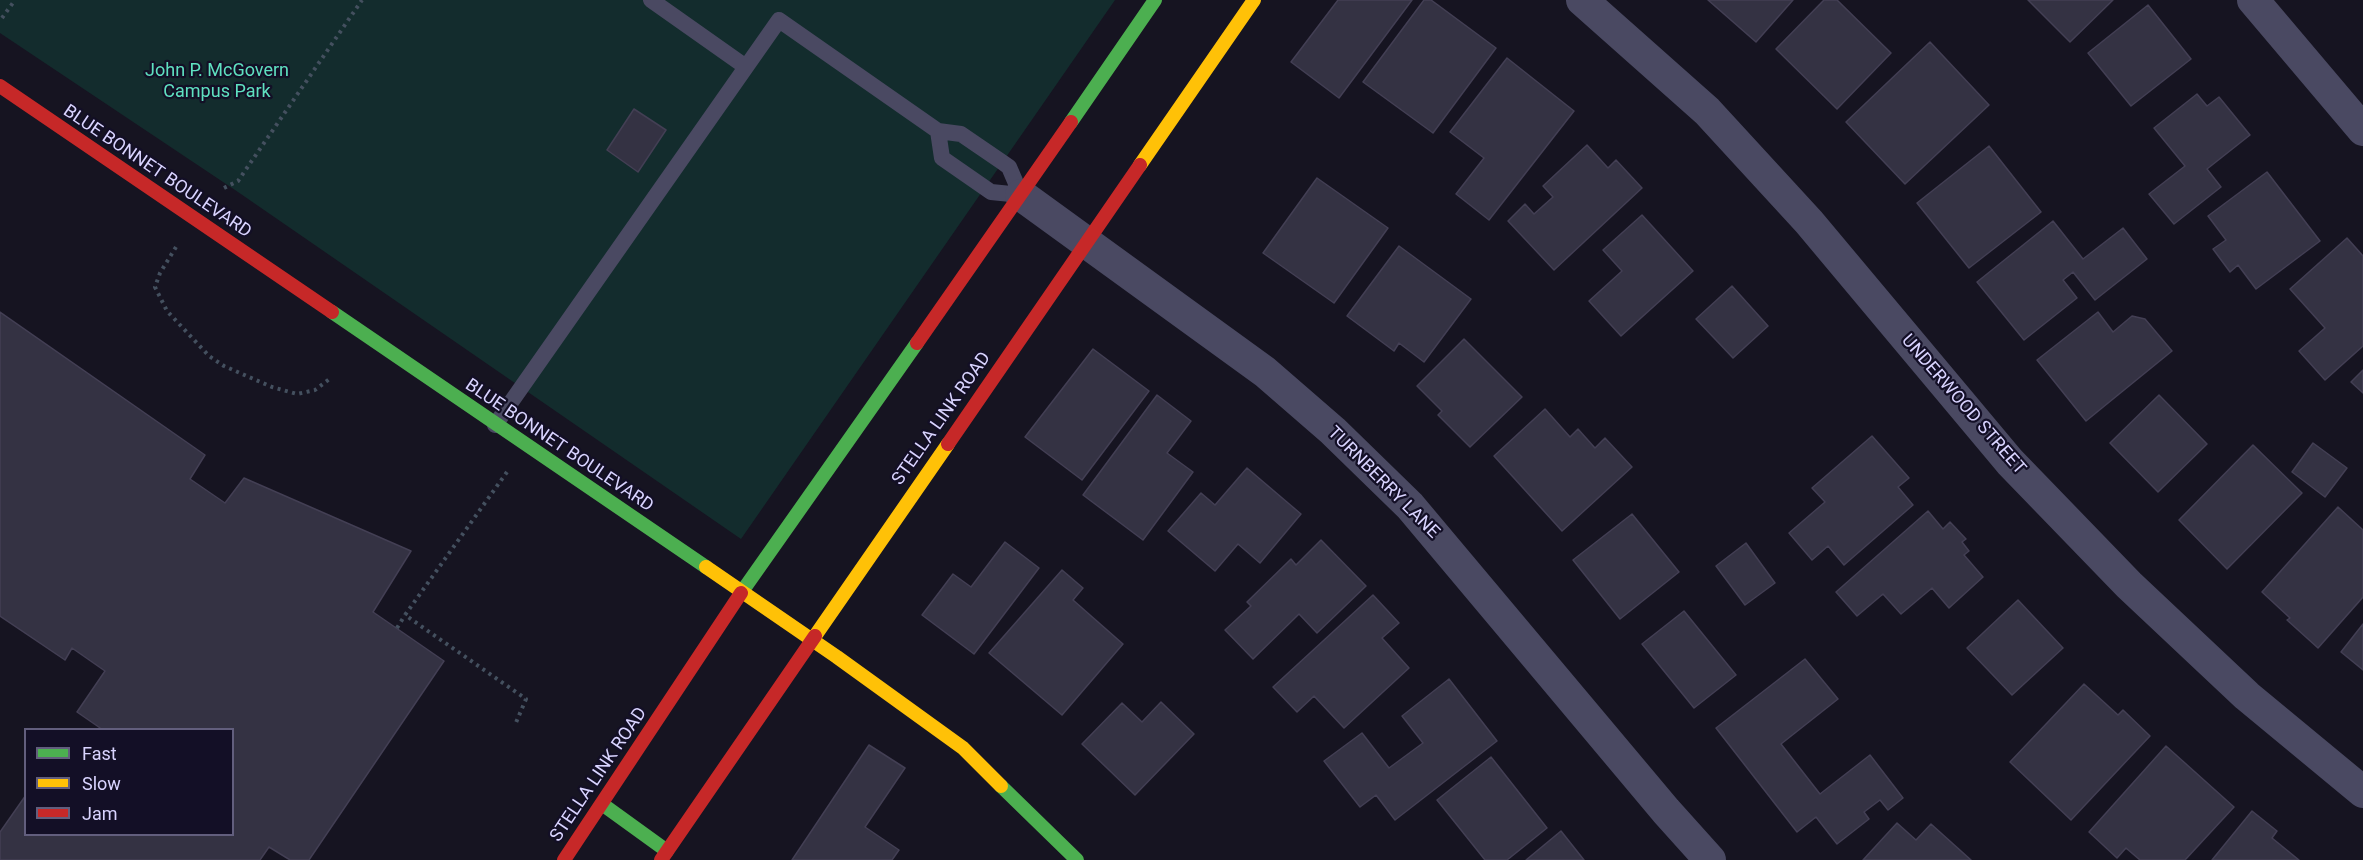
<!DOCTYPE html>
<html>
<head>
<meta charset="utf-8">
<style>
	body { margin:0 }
	#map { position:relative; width:2363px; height:860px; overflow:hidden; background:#161421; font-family:Roboto,sans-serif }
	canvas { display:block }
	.legend { position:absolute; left:24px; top:728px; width:210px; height:108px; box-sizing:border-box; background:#130f26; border:2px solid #625e7d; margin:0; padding:8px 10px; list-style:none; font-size:18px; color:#d9d4ff }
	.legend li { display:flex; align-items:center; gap:12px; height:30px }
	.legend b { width:30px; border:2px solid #625e7d }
</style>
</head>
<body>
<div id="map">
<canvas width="2363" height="860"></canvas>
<ul class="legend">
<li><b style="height:8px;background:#4caf50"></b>Fast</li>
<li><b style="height:8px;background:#ffc107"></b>Slow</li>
<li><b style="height:8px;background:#c62828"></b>Jam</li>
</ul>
</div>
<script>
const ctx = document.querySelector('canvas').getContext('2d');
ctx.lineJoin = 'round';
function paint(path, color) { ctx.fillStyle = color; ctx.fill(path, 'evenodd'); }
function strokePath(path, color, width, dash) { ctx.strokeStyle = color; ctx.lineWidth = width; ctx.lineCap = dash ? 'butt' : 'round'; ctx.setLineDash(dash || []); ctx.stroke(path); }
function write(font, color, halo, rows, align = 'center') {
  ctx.font = font + ' Roboto,sans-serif'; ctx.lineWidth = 4.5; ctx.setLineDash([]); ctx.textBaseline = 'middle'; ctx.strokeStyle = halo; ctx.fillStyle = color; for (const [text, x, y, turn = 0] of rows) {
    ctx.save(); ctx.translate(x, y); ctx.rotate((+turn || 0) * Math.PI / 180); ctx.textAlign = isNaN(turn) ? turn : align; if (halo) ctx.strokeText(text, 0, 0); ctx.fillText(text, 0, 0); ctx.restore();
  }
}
paint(new Path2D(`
	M0,0H1115L741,539L238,192L0,33Z`), '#132c2d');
const building = new Path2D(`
	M1338,0H1412L1339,98L1291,62Z
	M1424,0H1431L1496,48L1433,133L1363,82Z
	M1708,0H1793L1756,42Z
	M1824,0H1837L1891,53L1837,109L1776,49Z
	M2028,0H2113L2070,42Z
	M2148,5L2191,59L2131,106L2088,53Z
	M1930,42L1989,105L1905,184L1846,122Z
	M1507,58L1574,111L1489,220L1456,194L1484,158L1450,132Z
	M2197,94L2207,106L2219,97L2250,135L2207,169L2221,187L2174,224L2149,194L2185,166L2154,128Z
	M634,109L666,130L638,172L607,150Z
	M1587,145L1608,168L1616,160L1642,188L1554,270L1508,221L1525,204L1534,214L1553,197L1543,186Z
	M1989,146L2041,212L1969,268L1917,203Z
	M2267,172L2320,241L2256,289L2238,265L2230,272L2213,249L2226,240L2208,216Z
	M1317,178L1388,228L1334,303L1263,253Z
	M1642,215L1693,271L1621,336L1589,301L1622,271L1603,250Z
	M2053,221L2083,259L2123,228L2147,259L2095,300L2073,272L2063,280L2077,298L2024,340L1977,282Z
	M2347,238L2363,256V346L2325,380L2299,351L2325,328L2290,289Z
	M1399,246L1471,299L1424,362L1399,343L1394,351L1347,316Z
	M1732,286L1768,326L1733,358L1696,319Z
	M0,312L205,455L190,479L225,503L244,478L411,551L373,612L444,661L309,860H290L269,847L260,860H0V832L26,795V834H232V730H103L77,712L105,671L72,648L65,660L0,616Z
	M2098,312L2113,332L2132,316L2145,319L2172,351L2086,421L2037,360Z
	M1464,339L1522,397L1470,447L1438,415L1442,411L1417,386Z
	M1093,349L1149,391L1082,480L1025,437Z
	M2363,370V393L2351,382Z
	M1157,395L1191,421L1167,453L1193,472L1143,540L1083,495Z
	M2159,395L2207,444L2158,492L2110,443Z
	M1545,409L1570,437L1578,429L1595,448L1605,438L1632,467L1562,531L1494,456Z
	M1872,436L1909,478L1898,487L1913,505L1844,565L1828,546L1812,560L1789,533L1825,502L1812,488Z
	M2313,443L2347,468L2325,497L2292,472Z
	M2253,445L2302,493L2227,569L2179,520Z
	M1247,468L1301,514L1260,563L1238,544L1215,571L1168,531L1201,493L1215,505Z
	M2338,507L2363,530V597L2318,648L2287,620L2290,618L2262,592Z
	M1928,511L1943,529L1950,522L1966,539L1962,542L1969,551L1964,555L1983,577L1949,608L1932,588L1901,614L1883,594L1857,616L1836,592Z
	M1632,514L1679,572L1620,619L1573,560Z
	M1321,540L1366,586L1317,633L1299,614L1253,659L1225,630L1251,606L1247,602L1291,559L1296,565Z
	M1005,542L1039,568L974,654L922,615L953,574L971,587Z
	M1746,543L1775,583L1745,605L1716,566Z
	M1062,570L1083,588L1073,600L1123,644L1062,715L989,653Z
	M1373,595L1399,623L1382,638L1409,668L1344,728L1314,696L1297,712L1273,687Z
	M2018,600L2063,648L2012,695L1967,648Z
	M1684,611L1736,675L1694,708L1642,644Z
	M2363,624V670L2341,652Z
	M1805,659L1838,699L1781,744L1820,794L1870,755L1903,798L1888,810L1880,800L1864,812L1869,819L1837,844L1816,817L1797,832L1716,728Z
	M1449,679L1497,741L1395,820L1376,795L1360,807L1324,761L1362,733L1389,768L1423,743L1402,716Z
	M2084,684L2118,715L2123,710L2150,736L2071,820L2010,762Z
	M1161,702L1194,734L1135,795L1082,744L1122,703L1142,722Z
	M869,745L905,768L865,827L899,850L892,860H792Z
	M2166,746L2234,807L2185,860H2140L2126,848L2117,858L2089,832Z
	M1491,757L1547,828L1507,860H1485L1437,800Z
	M2252,811L2277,831L2272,838L2299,860H2212Z
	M1897,823L1916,840L1931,824L1971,860H1863Z
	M1561,831L1584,860H1526Z`);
paint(building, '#343243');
strokePath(building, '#433f54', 1.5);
strokePath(new Path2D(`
	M2,18L15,0
	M224,188L238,181L362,0
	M176,247L160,273L155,287L167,311L209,356L224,366L272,387L297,394L315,390L332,377
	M507,472L405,615L526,699L515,725
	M397,628L405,615`), '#44505f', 4, [3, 4.5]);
strokePath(new Path2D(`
	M651,0L746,67
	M495,425L779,20L938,131L961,134L1002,162L1009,167L1021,195L991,192L942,158L938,131`), '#4a4962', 16);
strokePath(new Path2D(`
	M1582,0L1707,111L1809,222L2010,462L2129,585L2247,696L2363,792
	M2253,0L2363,130
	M1021,195L1265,372L1333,431L1410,506L1666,811L1710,860`), '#4a4962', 32);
strokePath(new Path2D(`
	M1071,122L1155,0
	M332,312L706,567
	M741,593L917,343
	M1001,786L1077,860
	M602,804L667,851`), '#4caf50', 14);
strokePath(new Path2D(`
	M1140,165L1254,0
	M706,567L837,657L963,748L1001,786
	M815,636L948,444`), '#ffc107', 14);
strokePath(new Path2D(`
	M0,86L332,312
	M917,343L1071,122
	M948,444L1140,165
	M564,860L741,593
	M661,860L815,636`), '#c62828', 14);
write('18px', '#5fe0c0', '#130f26', [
	["John P. McGovern",217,71],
	["Campus Park",217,92]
]);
write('18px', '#d9d4ff', '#130f26', [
	["BLUE BONNET BOULEVARD",157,172,34],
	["UNDERWOOD STREET",1963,405,49],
	["STELLA LINK ROAD",942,419,-55],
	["BLUE BONNET BOULEVARD",559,446,34],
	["TURNBERRY LANE",1383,483,45],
	["STELLA LINK ROAD",599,775,-56]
]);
</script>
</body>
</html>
